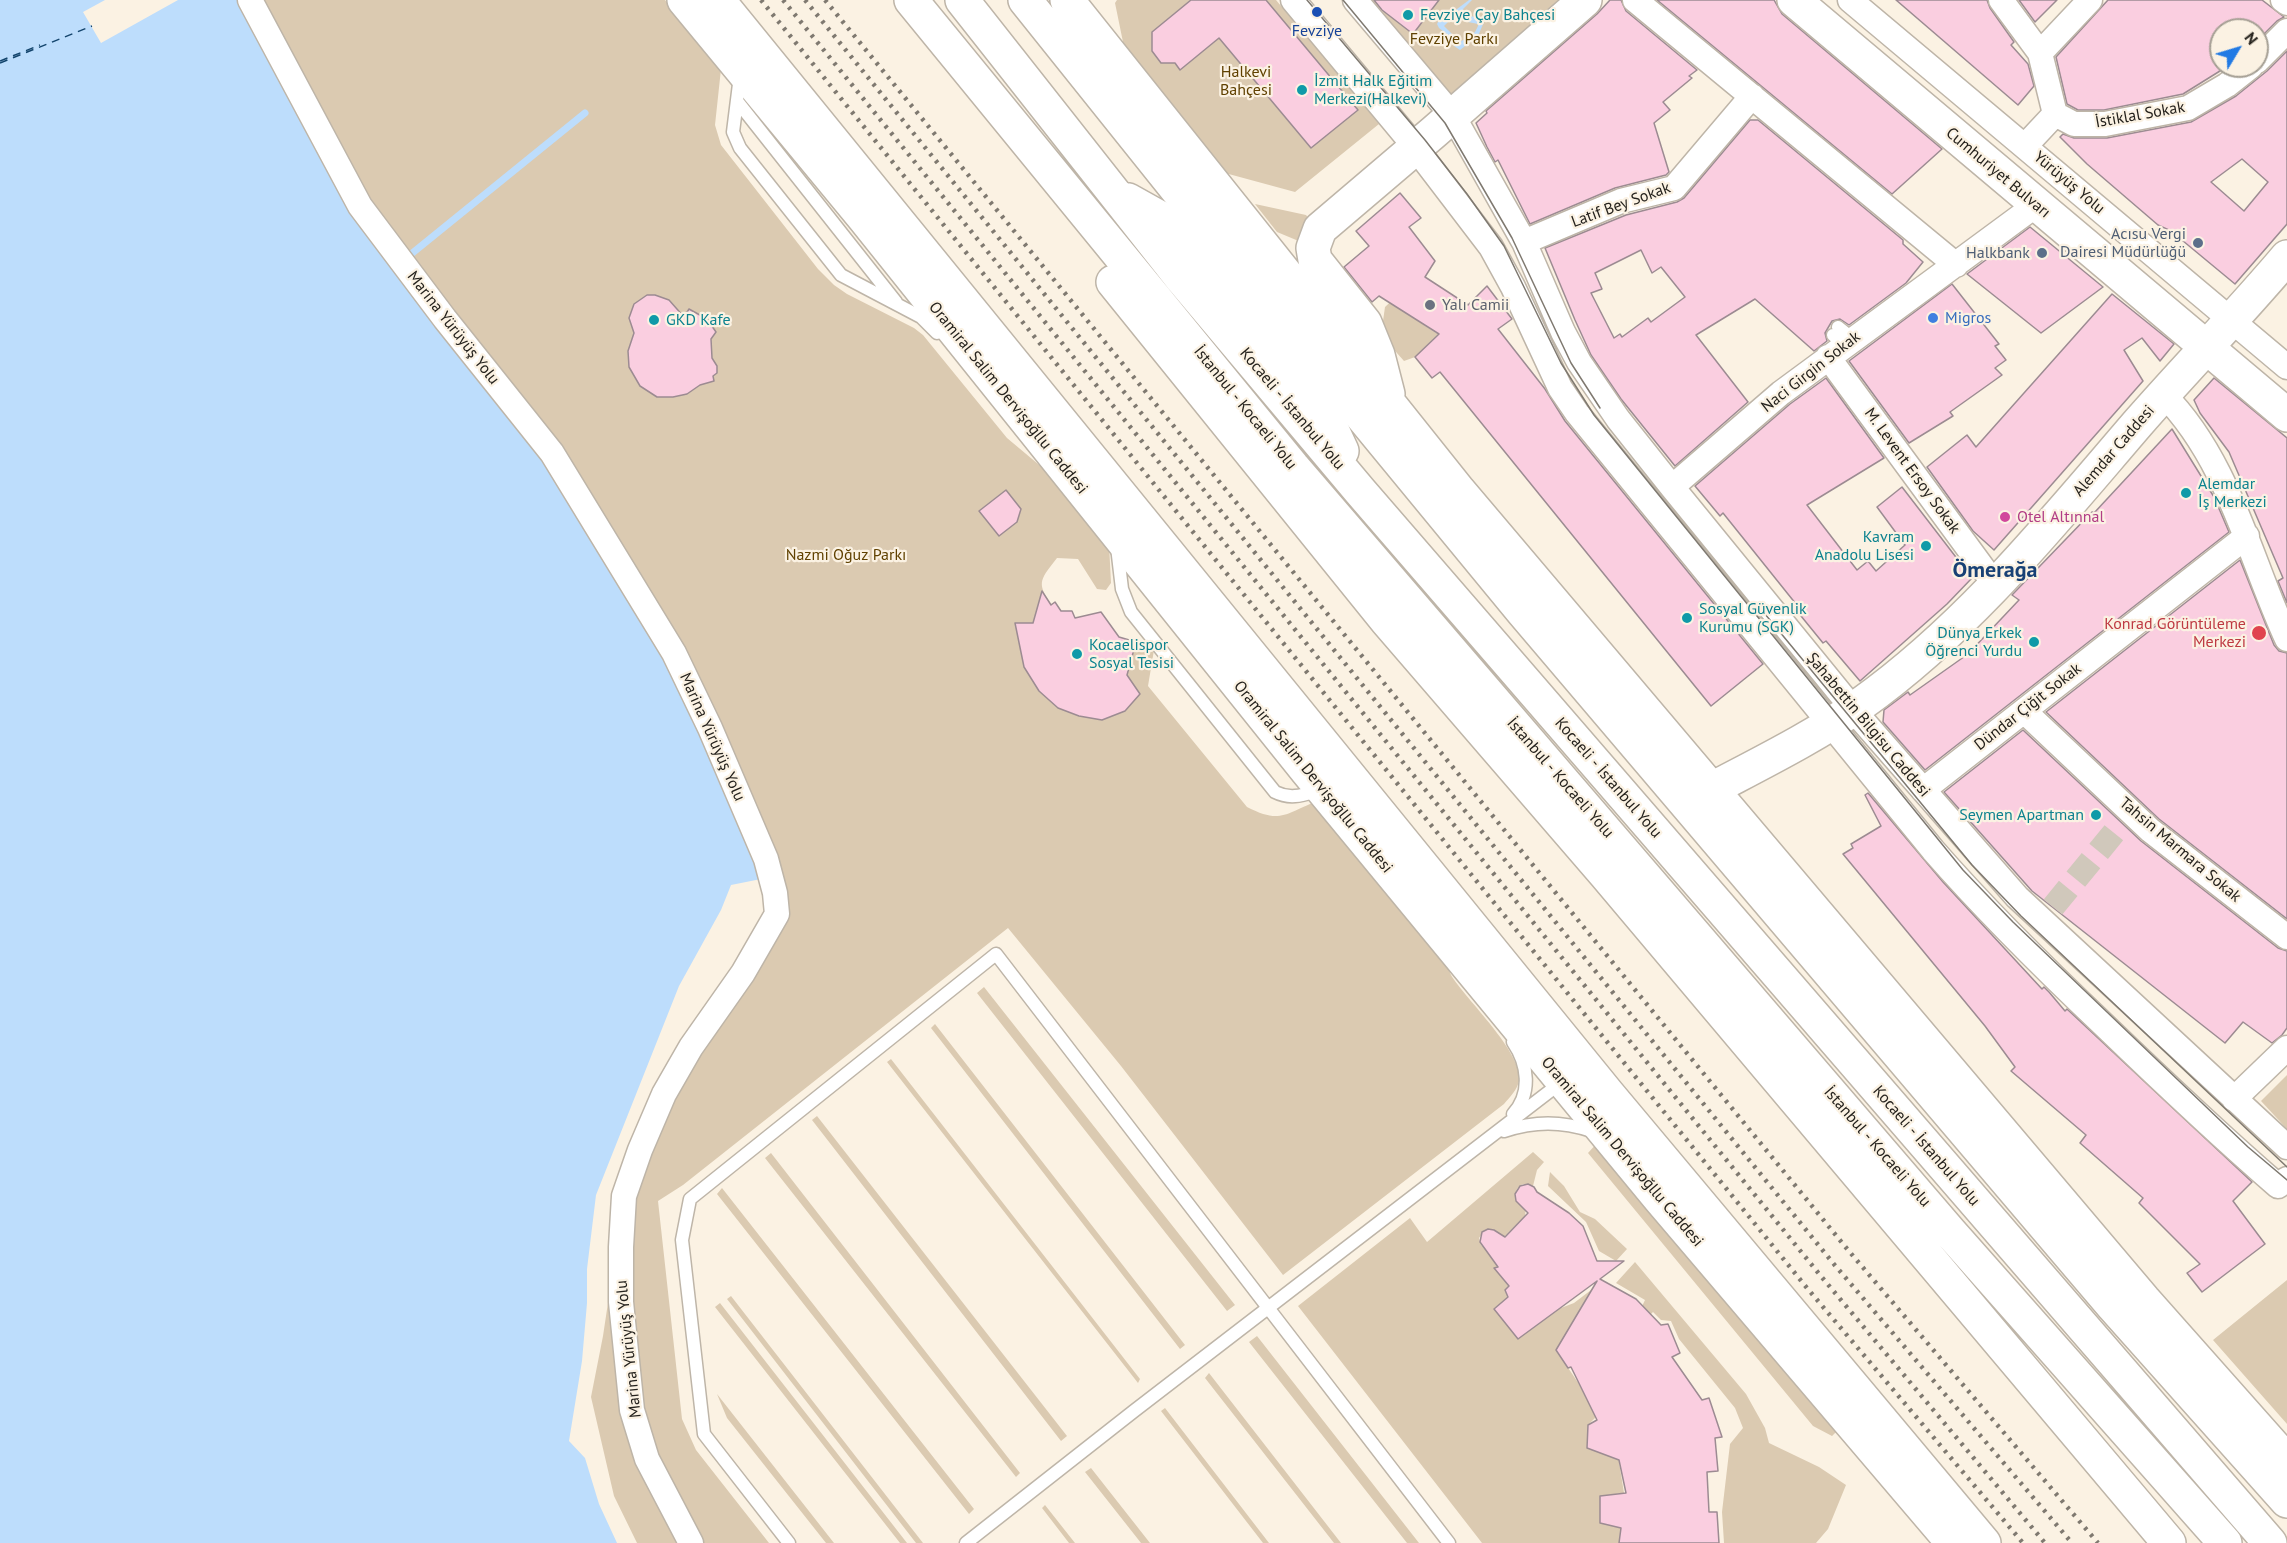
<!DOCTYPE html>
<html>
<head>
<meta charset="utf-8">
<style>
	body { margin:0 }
	#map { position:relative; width:2287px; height:1543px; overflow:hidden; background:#fbf2e3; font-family:"PT Sans",sans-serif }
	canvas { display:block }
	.north { position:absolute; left:2209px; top:18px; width:60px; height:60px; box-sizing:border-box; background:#fbf2e3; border:2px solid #a59f94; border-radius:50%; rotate:52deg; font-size:16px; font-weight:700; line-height:24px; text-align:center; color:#25221d }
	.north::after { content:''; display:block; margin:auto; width:21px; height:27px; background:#217ae4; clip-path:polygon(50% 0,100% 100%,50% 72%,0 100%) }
</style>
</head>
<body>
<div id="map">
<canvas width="2287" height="1543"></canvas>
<div class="north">N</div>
</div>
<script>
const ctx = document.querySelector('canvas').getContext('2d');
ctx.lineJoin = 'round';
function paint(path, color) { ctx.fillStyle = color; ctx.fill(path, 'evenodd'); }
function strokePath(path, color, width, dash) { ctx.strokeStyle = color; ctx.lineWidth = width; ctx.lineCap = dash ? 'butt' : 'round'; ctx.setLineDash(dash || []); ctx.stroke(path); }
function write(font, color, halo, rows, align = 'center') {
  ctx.font = font + ' "PT Sans",sans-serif'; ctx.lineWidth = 4.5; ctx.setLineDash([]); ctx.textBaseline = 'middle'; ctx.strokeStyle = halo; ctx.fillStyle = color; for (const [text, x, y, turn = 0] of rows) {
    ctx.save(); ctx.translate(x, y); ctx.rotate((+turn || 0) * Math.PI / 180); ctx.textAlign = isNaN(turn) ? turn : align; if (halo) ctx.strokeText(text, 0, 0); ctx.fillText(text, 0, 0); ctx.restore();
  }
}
paint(new Path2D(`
	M250,0H665L721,69L715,125L721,145L818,269L834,285L847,294L914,328L923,335L1007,438L1044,469L1109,544L1111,583L1106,590L1097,589L1078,559L1057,558C1042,578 1035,582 1051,604L1055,602L1061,611H1072L1075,618L1101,612L1119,637L1154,650L1148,686L1247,807C1280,824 1285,814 1317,801L1442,953C1445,960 1448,968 1451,975C1466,1000 1523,1052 1519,1081C1517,1090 1510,1097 1504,1104L1283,1275L1121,1066L1008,928L683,1185L658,1201L682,1419L696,1450L769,1543H637L614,1496L591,1397L603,1336L624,1196L775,893L360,206Z
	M1117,0H1276L1379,124L1295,192L1225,173L1147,76L1123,42L1115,3Z
	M1369,0H1560L1450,95Z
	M1255,204L1306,215L1316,227L1301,242L1277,232Z
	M1403,290V311L1436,333L1459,298L1466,307L1415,357L1404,361L1381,335L1385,307Z
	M984,987L1235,1305L1227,1311L977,993Z
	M935,1024L1185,1345L1180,1349L931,1028Z
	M891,1059L1140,1379L1138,1383L887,1062Z
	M2287,1075V1129L2261,1101Z
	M817,1116L1067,1436L1061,1441L812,1120Z
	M1598,1142L1838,1430L1832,1436L1813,1426L1588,1153Z
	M1533,1152L1544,1162L1537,1170L1533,1186L1523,1184C1516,1187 1514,1194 1516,1201L1526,1207L1525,1216L1504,1237L1491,1229L1485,1230L1479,1238L1481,1245L1509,1263L1495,1268L1532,1266L1505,1290L1508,1297L1553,1311L1574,1303L1595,1287L1596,1291L1580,1310L1556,1350L1579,1384L1596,1417L1588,1425L1587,1448L1602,1453L1633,1447L1619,1462L1624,1493L1600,1496V1523L1622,1528L1619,1543H1482L1298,1306L1410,1218L1427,1242Z
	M771,1153L1020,1473L1016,1477L765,1158Z
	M1550,1172L1564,1186L1580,1212L1595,1219L1627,1249L1616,1261L1599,1251L1586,1222L1548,1186Z
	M722,1188L974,1509L969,1514L717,1194Z
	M1635,1262L1746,1394L1765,1428L1769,1443L1819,1467L1846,1485L1828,1529L1816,1543H1724L1722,1512L1730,1444L1743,1428L1735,1408L1679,1339L1671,1321L1661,1320L1653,1312L1642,1323L1637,1317L1645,1300L1616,1283Z
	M2287,1280V1424L2213,1340Z
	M731,1296L923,1543H916L727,1299Z
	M720,1303L907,1543H900L715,1307Z
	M1257,1336L1419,1543H1407L1249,1342Z
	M1209,1373L1341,1543H1334L1205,1378Z
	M717,1394L834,1543H826L727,1418Z
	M1165,1408L1269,1543H1263L1161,1411Z
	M1091,1468L1150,1543H1141L1085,1472Z
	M1045,1505L1075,1543H1069L1042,1508Z`), '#dbcab1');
paint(new Path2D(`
	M0,0H105L83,12L101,43L178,0H250L323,140L610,547L771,877L731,885L721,910L679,986L596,1195L587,1269V1303L582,1361L569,1441L585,1458L599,1504L617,1543H0Z
	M1469,0H1472L1463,9C1468,18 1474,16 1482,18L1484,22L1478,36L1460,50L1454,46L1447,34L1439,28L1437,24L1440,18L1449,15ZM1457,13H1461L1468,22L1478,24V26L1475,32L1460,42L1444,26Z`), '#bdddfc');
strokePath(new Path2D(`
	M405,259L585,113`), '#bdddfc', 7);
strokePath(new Path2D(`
	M0,61L40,45
	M0,63L92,26`), '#14456d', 1.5, [8, 6]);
const building = new Path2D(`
	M1191,0H1266L1358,110L1311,148L1219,38L1180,70L1175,63H1161L1152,51V32Z
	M1374,0H1439L1413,34L1382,10Z
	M1610,0H1621L1626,11L1697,70L1689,76L1692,78L1663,102L1670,110L1654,123L1669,172L1666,175L1615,188L1530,224L1498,160L1495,162L1487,147L1476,123L1487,113L1486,111L1597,14Z
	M1657,0H1774L1782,14L1942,149L1892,194Z
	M1896,0H1987L1990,8L2014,42L2011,45L2028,64L2034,86L2018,105Z
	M2019,0H2057L2035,22Z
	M2108,0H2262L2284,17L2277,21L2257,41V30H2221V66H2228L2183,94L2104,110H2078L2067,104L2056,57Z
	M2287,51V224L2235,284L2171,231L2158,225L2087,164L2060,137L2063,134L2074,138H2107L2191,122L2236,96L2267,71ZM2242,159L2268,182L2244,211L2211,182Z
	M1750,120H1758L1903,240V244L1923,262L1906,283L1849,325L1840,319L1832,321L1825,333L1827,341L1814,351L1755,299L1696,335L1748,402L1675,466L1621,399L1591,355L1575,320L1545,248L1626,215L1677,202L1684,198ZM1641,250L1652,273L1661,267L1685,297L1651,322L1648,318L1622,337L1620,334L1614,338L1591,293L1602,289L1595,273Z
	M1400,193L1421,218L1409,227L1435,261L1425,277L1468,305L1487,286L1512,319L1498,329L1545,389L1565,421L1763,664L1711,706L1440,372L1432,378L1415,357L1439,334L1379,296L1372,302L1344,267L1369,246L1356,231Z
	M2030,227L2103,287L2041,333L1967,274Z
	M1952,284L1999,344L1995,346L2006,360L1995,368L2002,375L1950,412L1953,416L1909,443L1849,361Z
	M2112,294L2174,344L2160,361L2142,338L2124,350L2143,381L1994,550L1973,531L1927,467L1967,435L1976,447Z
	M647,295H655L669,300L684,317L689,309L707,319L716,332L711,339L712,358L717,366V373L713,376L714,381L700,385L687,394L673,397H657L640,386L629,367L628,351L634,333L629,318L634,304Z
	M1826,378L1884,458L1807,505L1857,570L1868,561L1876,571L1905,545L1877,507L1902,487L1972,578L1947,604L1860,681L1826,641L1823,643L1801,616L1804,614L1723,513L1720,516L1695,486L1790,404Z
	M2214,378L2287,438V603L2278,581L2283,578L2229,452L2200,413L2194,400Z
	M2172,429L2214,497L2229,532L1925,770L1883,722L1884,710L1908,692L1910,695L1968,654L2019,600L2012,595L2092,512L2094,513Z
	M1006,490L1021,509L1017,522L999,536L979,511Z
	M2240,560L2274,645L2279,651L2287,653V919L2159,819L2046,712Z
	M1042,591L1051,605L1055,602L1061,611H1072L1075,618L1101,612L1119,637L1136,642L1127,675L1140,694L1125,711L1102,720L1079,716L1058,708L1039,691L1024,667L1015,623H1033Z
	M2023,730L2141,841L2278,948L2287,951V1028L2282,1035L2272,1043L2243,1022L2225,1043L2032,891L1944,792Z
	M1868,793L1943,882L2042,989L2044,987L2049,992L2065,1011L2067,1009L2252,1182L2233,1201L2265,1244L2202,1292L2187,1273L2200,1264L2139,1203L2143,1198L2080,1143L2086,1135L2011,1071L2015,1067L1985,1026L1843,854L1853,848L1851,844L1881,826L1865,795Z
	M1528,1184L1534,1187L1537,1192L1569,1213L1583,1226L1597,1261H1624L1600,1279L1636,1299L1661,1325L1668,1324L1680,1353L1672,1357L1702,1400L1709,1398L1722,1437L1715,1438L1718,1471L1707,1472L1709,1512H1717L1719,1543H1619L1621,1528L1600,1523V1496L1626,1493L1619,1460L1587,1448L1588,1425L1597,1420L1571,1367L1568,1368L1556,1350L1597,1281L1518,1339L1494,1309L1508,1297L1505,1290L1509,1286L1494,1268L1498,1267L1480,1242L1482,1232L1488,1229L1494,1230L1505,1237L1528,1213L1516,1201L1515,1194L1520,1186Z`);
paint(building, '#facee0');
strokePath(building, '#9c8b92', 1.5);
strokePath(new Path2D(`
	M2053,907L2121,824`), '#d0c8bb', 24, [24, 12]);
const lane = new Path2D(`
	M740,76L733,132L740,148L841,275L921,317L937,333
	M737,101L896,302
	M1838,327L1853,339
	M1833,335L1844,345
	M1117,547L1122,589L1131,612L1275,792C1291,800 1303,795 1320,790
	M1513,1042C1528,1064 1532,1093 1513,1114
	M1504,1131C1535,1121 1561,1121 1592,1131
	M789,1543L704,1434L682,1240L690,1199L996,954L1449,1543
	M966,1543L1134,1411L1563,1081`);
const street = new Path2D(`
	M250,0L360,206L445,319L552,453L674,653L710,728L766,859L775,893L777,914L743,973L691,1047L664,1094L640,1150L624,1196L621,1247V1302L632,1410L647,1459L691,1543
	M1293,0L1407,137L1491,247L1513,287L1560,388L1577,413L1933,850C1987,912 2045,969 2104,1025C2161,1080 2218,1134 2278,1186L2287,1179
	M1355,0L1453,116L1524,242L1563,332L1579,362L1618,419L1672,487L1862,720L2017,897L2287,1147
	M1635,0L1956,265
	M1850,0L2287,367
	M2001,0L2040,53L2055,114L2025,146
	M2283,0L2287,3
	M2040,53L2090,0
	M2257,61L2287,31
	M2055,114L2074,124H2105L2188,108L2227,85L2251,66
	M1524,242L1621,201L1674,188L1752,96
	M1828,357L1996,586
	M2163,394C2229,460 2249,557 2287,639
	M1672,487L1781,393L2036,205
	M2024,711L2150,830L2287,937
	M1923,790L2247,536
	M2234,1099L2287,1048`);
const secondary = new Path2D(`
	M684,0L864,218L1307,771L1660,1199L1953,1543
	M718,0L1608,1094L1984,1543`);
const primary = new Path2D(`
	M1025,0L1234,261L1523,612L2113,1306L2287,1501
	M1067,0L1459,491L2144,1300L2287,1461
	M1794,0L2287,415
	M1388,394L1378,355L1365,323L1315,260L1313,248L1320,229L1434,132L1585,0
	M1695,801L1710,790C1761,763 1814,737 1861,704C1969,627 2052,523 2138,423C2187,367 2239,314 2287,257`);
const highway = new Path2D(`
	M911,0L1293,467L1950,1232L2225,1543
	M962,0L1182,279L1360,491L2270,1543
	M1128,200L1171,224L1323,410L1342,451
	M1113,282L1386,620L1606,875L2169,1543`);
strokePath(lane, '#beb5a8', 15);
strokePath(street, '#beb5a8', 27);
strokePath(secondary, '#beb5a8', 36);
strokePath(primary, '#beb5a8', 36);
strokePath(highway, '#beb5a8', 36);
strokePath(lane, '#fff', 12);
strokePath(street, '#fff', 24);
strokePath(secondary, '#fff', 33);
strokePath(primary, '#fff', 33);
strokePath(highway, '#fff', 33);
strokePath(new Path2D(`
	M1307,0L1425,140L1467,194L1504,246L1561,363L1594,415L1963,870L2013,922L2248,1147L2287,1180
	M1343,0L1445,123L1512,238L1571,363L1600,408
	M1765,614L1972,865L2021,916L2287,1167`), '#7f7970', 1.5);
strokePath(new Path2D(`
	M761,0L1807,1288L2023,1543
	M783,0L1820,1275L2045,1543
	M805,0L1833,1263L2072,1543
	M825,0L1848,1250L2098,1543`), '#7f7970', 4.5, [3, 6]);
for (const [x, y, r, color] of [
	[1317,12,6,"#1a4fb4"],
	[1408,15,6,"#0f9aa8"],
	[1302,90,6,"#0f9aa8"],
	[2198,243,6,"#5c6f8a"],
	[2042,253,6,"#5c6f8a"],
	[1430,305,6,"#6b7280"],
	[1933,318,6,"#3f7fe0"],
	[654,320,6,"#0f9aa8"],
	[2186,493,6,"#0f9aa8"],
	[2005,517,6,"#d1479c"],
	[1926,546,6,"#0f9aa8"],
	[1687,618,6,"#0f9aa8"],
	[2259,633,8,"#e0444e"],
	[2034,642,6,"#0f9aa8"],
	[1077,654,6,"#0f9aa8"],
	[2096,815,6,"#0f9aa8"]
]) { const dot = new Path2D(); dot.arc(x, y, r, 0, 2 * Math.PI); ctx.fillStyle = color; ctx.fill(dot); strokePath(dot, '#fbf2e3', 2); }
write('16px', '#0d838f', '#fbf2e3', [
	["Fevziye Çay Bahçesi",1420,15],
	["İzmit Halk Eğitim",1314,81],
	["Merkezi(Halkevi)",1314,99],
	["GKD Kafe",666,320],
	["Alemdar",2198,484],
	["İş Merkezi",2198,502],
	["Kavram",1914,537,"right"],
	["Anadolu Lisesi",1914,555,"right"],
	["Sosyal Güvenlik",1699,609],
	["Kurumu (SGK)",1699,627],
	["Dünya Erkek",2022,633,"right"],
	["Öğrenci Yurdu",2022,651,"right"],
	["Kocaelispor",1089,645],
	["Sosyal Tesisi",1089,663],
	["Seymen Apartman",2084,815,"right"]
], 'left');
write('16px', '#164399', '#fbf2e3', [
	["Fevziye",1317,31]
]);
write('16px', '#604100', '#fbf2e3', [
	["Fevziye Parkı",1454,39],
	["Halkevi",1246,72],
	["Bahçesi",1246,90],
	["Nazmi Oğuz Parkı",846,555]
]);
write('16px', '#25221d', '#fbf2e3', [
	["İstiklal Sokak",2140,115,-10],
	["Cumhuriyet Bulvarı",1998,173,40],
	["Yürüyüş Yolu",2069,183,40],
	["Latif Bey Sokak",1621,205,-20],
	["Marina Yürüyüş Yolu",453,328,52],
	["Naci Girgin Sokak",1811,372,-38],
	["Oramiral Salim Dervişoğllu Caddesi",1008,398,51],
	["İstanbul - Kocaeli Yolu",1245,408,51],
	["Kocaeli - İstanbul Yolu",1292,409,50],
	["Alemdar Caddesi",2114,451,-49],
	["M. Levent Ersoy Sokak",1912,471,54],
	["Dündar Çiğit Sokak",2028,707,-38],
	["Şahabettin Bilgisu Caddesi",1868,725,50],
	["Marina Yürüyüş Yolu",712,737,66],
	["Oramiral Salim Dervişoğllu Caddesi",1313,777,51],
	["İstanbul - Kocaeli Yolu",1560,778,49],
	["Kocaeli - İstanbul Yolu",1608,778,49],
	["Tahsin Marmara Sokak",2180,850,40],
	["Kocaeli - İstanbul Yolu",1926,1146,49],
	["İstanbul - Kocaeli Yolu",1877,1147,49],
	["Oramiral Salim Dervişoğllu Caddesi",1622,1152,50],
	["Marina Yürüyüş Yolu",629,1349,-96]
]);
write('16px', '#4e5e75', '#fbf2e3', [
	["Acısu Vergi",2186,234],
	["Dairesi Müdürlüğü",2186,252],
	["Halkbank",2030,253]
], 'right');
write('16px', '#5b616d', '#fbf2e3', [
	["Yalı Camii",1442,305]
], 'left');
write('16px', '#366cbe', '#fbf2e3', [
	["Migros",1945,318]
], 'left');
write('16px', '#b23c85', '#fbf2e3', [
	["Otel Altınnal",2017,517]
], 'left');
write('16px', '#be3a42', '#fbf2e3', [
	["Konrad Görüntüleme",2246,624],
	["Merkezi",2246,642]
], 'right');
write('bold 22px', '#184175', '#fbf2e3', [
	["Ömerağa",1995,571]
]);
</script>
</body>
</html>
